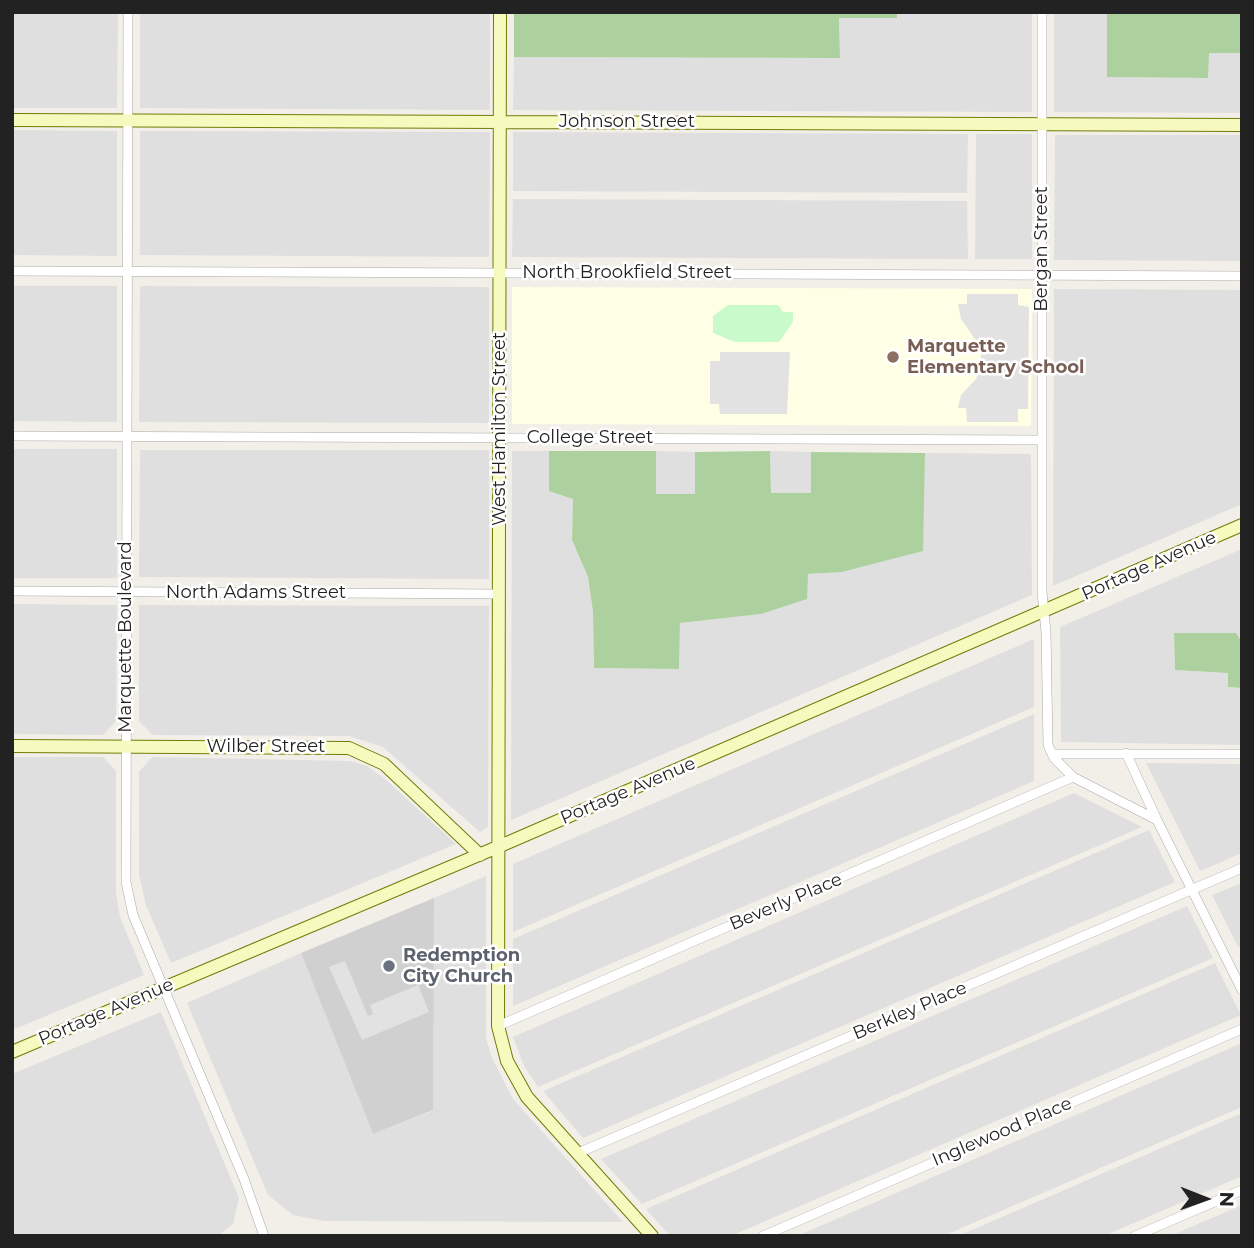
<!DOCTYPE html>
<html>
<head>
<meta charset="utf-8">
<style>
	body { margin:0 }
	#map { position:relative; width:1254px; height:1248px; overflow:hidden; background:#f2efe9; font-family:Montserrat,sans-serif }
	canvas { display:block }
	.frame { position:absolute; inset:0; border:14px solid #222; pointer-events:none }
	.north { position:absolute; left:1170px; top:1164px; width:70px; height:70px; -webkit-text-stroke:5px #fff; paint-order:stroke; rotate:91deg; font-size:19px; font-weight:700; line-height:28px; text-align:center; color:#222 }
	.north::after { content:''; display:block; margin:auto; width:24px; height:32px; background:#222; clip-path:polygon(50% 0,100% 100%,50% 72%,0 100%) }
</style>
</head>
<body>
<div id="map">
<canvas width="1254" height="1248"></canvas>
<div class="frame"></div>
<div class="north">N</div>
</div>
<script>
const ctx = document.querySelector('canvas').getContext('2d');
ctx.lineJoin = 'round';
function paint(path, color) { ctx.fillStyle = color; ctx.fill(path, 'evenodd'); }
function strokePath(path, color, width, dash) { ctx.strokeStyle = color; ctx.lineWidth = width; ctx.lineCap = dash ? 'butt' : 'round'; ctx.setLineDash(dash || []); ctx.stroke(path); }
function write(font, color, halo, rows, align = 'center') {
  ctx.font = font + ' Montserrat,sans-serif'; ctx.lineWidth = 5; ctx.setLineDash([]); ctx.textBaseline = 'middle'; ctx.strokeStyle = halo; ctx.fillStyle = color; for (const [text, x, y, turn = 0] of rows) {
    ctx.save(); ctx.translate(x, y); ctx.rotate((+turn || 0) * Math.PI / 180); ctx.textAlign = isNaN(turn) ? turn : align; if (halo) ctx.strokeText(text, 0, 0); ctx.fillText(text, 0, 0); ctx.restore();
  }
}
paint(new Path2D(`
	M12,12H118L117,108H12Z
	M140,12H490V110L140,108Z
	M897,12H1032V112L513,110L514,57L840,58L839,18H897Z
	M1054,12H1107V77L1208,78V53H1242V113L1054,112Z
	M12,130L117,131V256L12,255Z
	M140,131L490,132L489,257L140,255Z
	M513,132L968,134L967,193L513,191Z
	M976,134H1032V259H975Z
	M1055,135H1242V261L1054,260Z
	M513,199L967,201L968,259L512,257Z
	M12,286H117V422L12,421Z
	M140,286L489,287V423L139,422Z
	M1054,289L1242,290V504L1053,586Z
	M12,449H117V578H12Z
	M140,450H489V579L139,577Z
	M512,451H549L550,491L573,498L572,540L588,577L593,612L594,668L679,669L680,623L761,614L808,574L842,572L922,551L925,453L1031,454L1032,595L511,820Z
	M656,451L695,452V495L655,494Z
	M770,451L811,452V493H771Z
	M1242,549V642L1235,633H1174L1175,670L1228,673V687L1242,688V745L1061,742L1060,627Z
	M12,604L117,605L116,721L103,735L12,734Z
	M139,605L489,606L488,827L480,832L383,747L349,736L153,735L139,721Z
	M1034,639V707L513,932V864Z
	M1034,714V781L513,1006V939Z
	M12,757H103L116,771V893L120,917L144,975L15,1029L12,1021Z
	M152,757L350,761L367,766L384,778L456,844L171,963L146,905L139,875V772Z
	M1146,763L1242,764V853L1200,871Z
	M1074,793L1142,827L538,1087L524,1066L513,1037Z
	M1149,830L1175,882L583,1138L543,1091Z
	M486,876V1038L492,1058L513,1099L623,1222L324,1221L293,1215L268,1195L187,1003L301,953L373,1134L432,1111L434,898Z
	M1242,883V945L1238,947L1212,895Z
	M1187,906L1213,958L642,1204L601,1159Z
	M1215,963L1241,1015L731,1236H670L646,1209Z
	M161,1012L239,1198L233,1224L218,1236H12V1074Z
	M1242,1043V1107L943,1236H797Z
	M1242,1113V1176L1104,1236H958Z
	M1242,1205V1236H1170Z`), '#e0dfdf');
paint(new Path2D(`
	M512,287L1032,289L1031,426L512,424Z`), '#ffffe5');
paint(new Path2D(`
	M434,898L433,1110L373,1134L301,953Z`), '#d0d0d0');
paint(new Path2D(`
	M514,12H897V18H839L840,58L514,57Z
	M1107,12H1242V53H1209L1208,78L1107,77Z
	M549,451H656V494H695V452L770,451L771,493H811V452L925,453L923,551L842,572L808,574L807,599L761,614L680,623L679,669L594,668L593,612L588,577L572,540L573,499L549,491Z
	M1174,633H1236L1242,642V688L1228,687V673L1175,670Z`), '#add19e');
paint(new Path2D(`
	M728,305H778L783,312H793V322L779,342H735L713,333V316Z`), '#c8facc');
paint(new Path2D(`
	M967,294H1018V305L1029,307L1028,409H1018V422H967L966,408H958L961,395L976,379L981,365V348L961,319L958,304H967Z
	M720,352H790L787,414H720L719,404H710V361H720Z
	M345,961L368,1016L373,1014L370,1005L418,985L429,1012L362,1040L329,967Z`), '#e2e2e2');
const street = new Path2D(`
	M128,12L126,882L133,915L244,1179L264,1236
	M1042,12V592L1046,632L1048,745L1054,758L1073,777L1157,820L1242,990
	M12,271L1242,276
	M12,436L1041,440
	M12,591L500,594
	M1126,753L1157,820
	M1052,754H1242
	M498,1026L1073,777
	M578,1153L1242,868
	M763,1236L1242,1029
	M1135,1236L1242,1190`);
const secondary = new Path2D(`
	M500,12L498,1026L507,1061L527,1097L652,1236
	M12,120L1242,125
	M12,746L349,748L384,764L480,855
	M12,1052L500,846L1242,525`);
strokePath(street, '#a9a9a9', 10);
strokePath(secondary, '#707d05', 14);
strokePath(street, '#fff', 9);
strokePath(secondary, '#f7fabf', 12);
for (const [x, y, r, color] of [
	[893,357,7,"#8d6e63"],
	[389,966,7,"#6b7280"]
]) { const dot = new Path2D(); dot.arc(x, y, r, 0, 2 * Math.PI); ctx.fillStyle = color; ctx.fill(dot); strokePath(dot, '#fff', 2.5); }
write('18px', '#222', '#fff', [
	["Johnson Street",627,122],
	["Bergan Street",1042,249,-90],
	["North Brookfield Street",627,273],
	["West Hamilton Street",500,429,-90],
	["College Street",590,438],
	["Portage Avenue",1149,566,-24],
	["North Adams Street",256,593],
	["Marquette Boulevard",126,637,-90],
	["Wilber Street",266,747],
	["Portage Avenue",628,791,-23],
	["Beverly Place",786,902,-23],
	["Berkley Place",910,1011,-23],
	["Portage Avenue",106,1012,-23],
	["Inglewood Place",1002,1132,-23]
]);
write('bold 18px', '#785e54', '#fff', [
	["Marquette",907,347],
	["Elementary School",907,368]
], 'left');
write('bold 18px', '#5b616d', '#fff', [
	["Redemption",403,956],
	["City Church",403,977]
], 'left');
</script>
</body>
</html>
